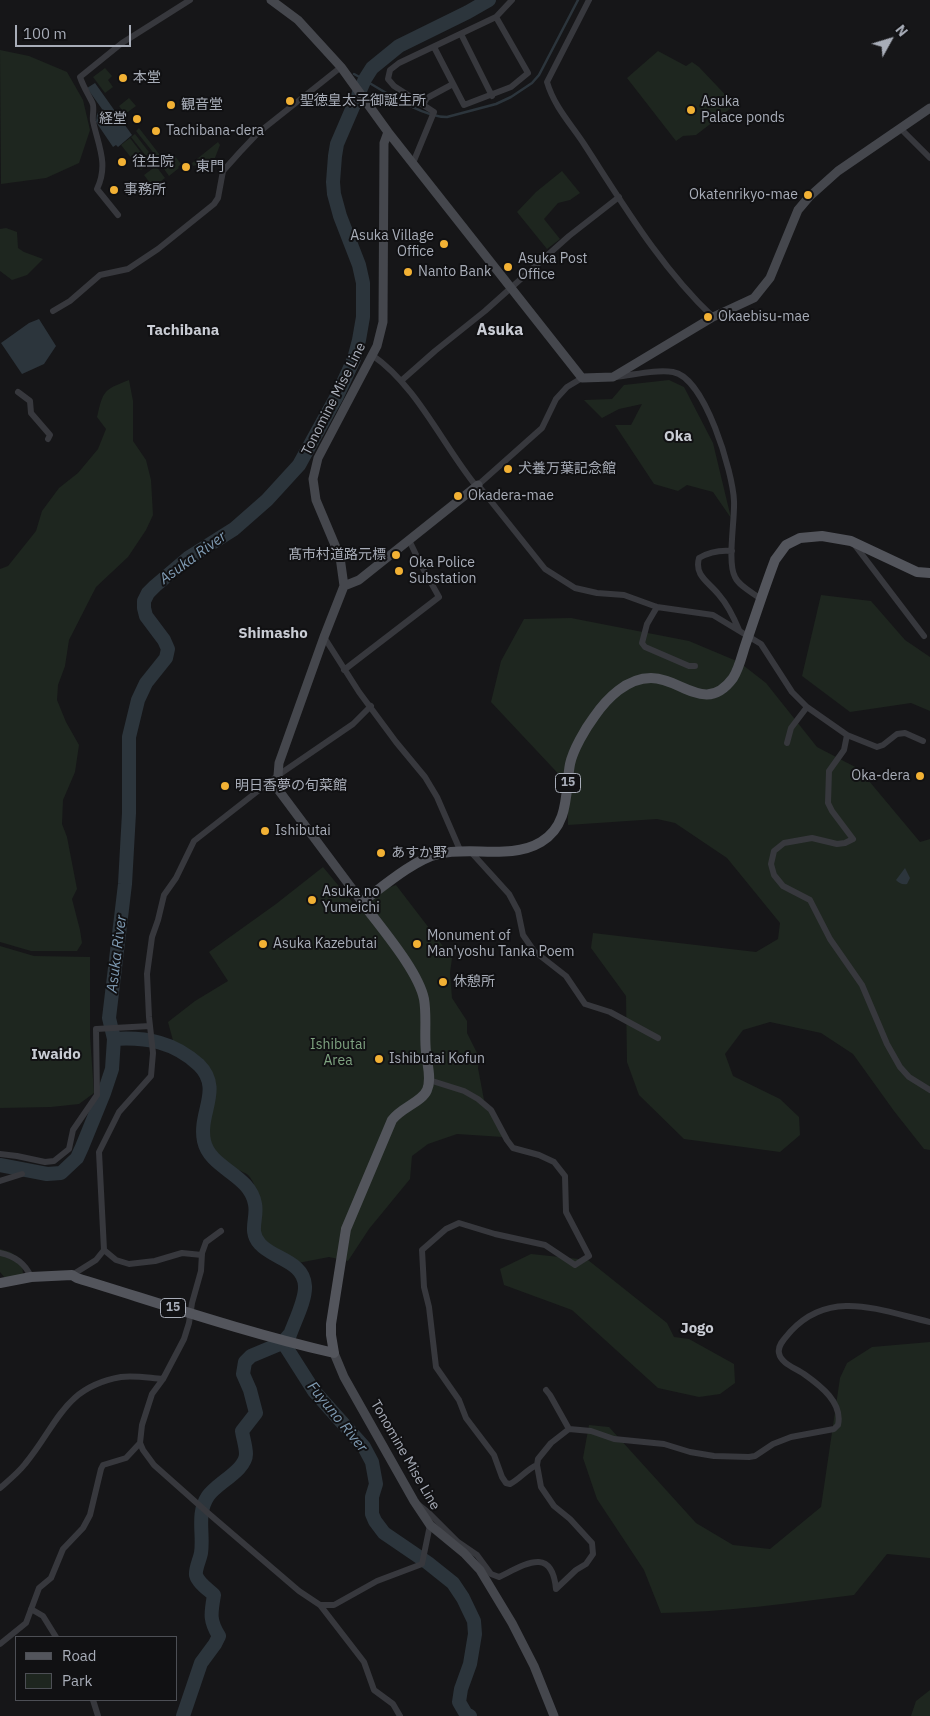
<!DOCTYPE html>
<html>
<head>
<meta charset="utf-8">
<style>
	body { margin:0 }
	#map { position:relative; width:930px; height:1716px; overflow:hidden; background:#161618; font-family:"IBM Plex Sans",sans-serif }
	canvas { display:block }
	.legend { position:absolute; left:15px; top:1636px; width:162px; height:65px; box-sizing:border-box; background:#111113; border:1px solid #4d4f55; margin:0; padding:6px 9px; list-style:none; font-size:15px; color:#a8adb8 }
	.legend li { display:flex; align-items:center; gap:10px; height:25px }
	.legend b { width:25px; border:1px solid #4d4f55 }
	.north { position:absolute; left:865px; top:15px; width:50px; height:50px; -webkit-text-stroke:4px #111113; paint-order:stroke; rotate:51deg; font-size:14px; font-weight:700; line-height:20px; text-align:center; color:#a8adb8 }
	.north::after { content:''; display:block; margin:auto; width:18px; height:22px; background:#a8adb8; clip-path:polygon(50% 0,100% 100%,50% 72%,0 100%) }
	.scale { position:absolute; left:15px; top:25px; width:116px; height:22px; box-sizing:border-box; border:2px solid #a8adb8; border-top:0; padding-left:6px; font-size:15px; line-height:18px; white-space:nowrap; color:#a8adb8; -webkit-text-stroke:4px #111113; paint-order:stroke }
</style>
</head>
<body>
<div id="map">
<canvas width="930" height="1716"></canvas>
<ul class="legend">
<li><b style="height:6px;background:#53555c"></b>Road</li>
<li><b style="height:14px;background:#1e261f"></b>Park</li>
</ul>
<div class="north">N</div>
<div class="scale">100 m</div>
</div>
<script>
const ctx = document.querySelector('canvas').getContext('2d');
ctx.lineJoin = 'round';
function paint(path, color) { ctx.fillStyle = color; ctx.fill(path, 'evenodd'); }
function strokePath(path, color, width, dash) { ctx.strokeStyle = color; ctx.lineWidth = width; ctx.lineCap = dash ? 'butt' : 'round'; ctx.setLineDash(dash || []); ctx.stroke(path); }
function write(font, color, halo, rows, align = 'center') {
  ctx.font = font + ' "IBM Plex Sans","Noto Sans JP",sans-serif'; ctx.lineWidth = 4; ctx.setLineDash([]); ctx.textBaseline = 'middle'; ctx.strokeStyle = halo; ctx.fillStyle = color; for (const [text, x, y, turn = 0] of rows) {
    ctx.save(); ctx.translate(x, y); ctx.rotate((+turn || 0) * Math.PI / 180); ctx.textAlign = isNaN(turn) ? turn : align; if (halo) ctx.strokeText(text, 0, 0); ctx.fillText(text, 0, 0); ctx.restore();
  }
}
paint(new Path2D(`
	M0,50L29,56L67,72L83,100L90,130L79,163L46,178L1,184Z
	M658,51L686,66L692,62L699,67L735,105L696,135L683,136L676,141L627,78Z
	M105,68L112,76L108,80L113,87L105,93L93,77Z
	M129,98L136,106L125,114L119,106Z
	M139,128L163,159L160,161L136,131Z
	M135,134L152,156L150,161L131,137Z
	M130,138L149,163L141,170L121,145Z
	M218,142L220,145L213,163L206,162L193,166L192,163Z
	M175,156L181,164L178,167L179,168L169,176L162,166Z
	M156,166L165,178L153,187L144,175Z
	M562,171L580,193L570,200L558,203L544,219L560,239L547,249L517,212L536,192Z
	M6,228L17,232L18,248L24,252L43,259L27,275L12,280L0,271V229Z
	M129,380L133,401V441L146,460L151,480L153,515L146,530L128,557L96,587L69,640L65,666L58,685L57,700L66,722L79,745L75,772L63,800L62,824L67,837L77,889L72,899L80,930L82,943L77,951H31L0,942V569L8,566L36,531L42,511L59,488L78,473L98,449L106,429L97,417C103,391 103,390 129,380Z
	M669,380L684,387L713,443L731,518L713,492L687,485L678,491L654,484L615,425H631L642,404L619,409L602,418L584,400L612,399L624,385Z
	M821,595L871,601L905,640L930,657V711L911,703L850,712L802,676Z
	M571,618L689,641L739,662L766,683L817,747L859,769L920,842L930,839V1150L924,1149L894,1111L853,1054L821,1033L770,1022L743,1030L725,1054L733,1076L780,1099L799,1117L800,1135L780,1152L684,1139L639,1095L627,1062L626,996L591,948L593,933L756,952L778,939L780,923L727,858L675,823L657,819L568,825L567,783L491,702L501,661L524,619Z
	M323,867L358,909L388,888L396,885L452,958L450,973L452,998L467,1021V1033L479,1057L478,1068L484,1100L503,1137L457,1134L428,1144L412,1156L410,1179L369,1229L348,1261L329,1257L298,1263L287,1254L265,1244L256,1232C258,1217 260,1188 249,1176C247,1173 240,1171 236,1169C225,1163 210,1152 206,1139C204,1133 207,1123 208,1117C210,1109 214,1101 214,1094C216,1068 194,1054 174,1044L168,1022L195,1001L228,981L209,952L276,904Z
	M0,946L34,956L90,957V1036L94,1093L79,1104L51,1107L0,1108Z
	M0,1249L10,1252L22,1260L23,1275L6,1279L0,1272Z
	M531,1254L588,1260L667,1323L674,1337L689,1339L734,1364L735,1383L720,1394L699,1397L658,1388L572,1310L504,1285L500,1269Z
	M930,1342V1558L887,1554L854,1595C790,1603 726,1612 661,1613L644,1570L597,1499L583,1458L589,1425L609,1427L696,1523L733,1545L770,1549L821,1507L840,1378L847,1363L872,1347Z
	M930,1690V1716H911L916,1701Z`), '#1e261f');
paint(new Path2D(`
	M95,83L132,135L118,147L116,145L113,147L96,122L97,114L102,109L87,88Z
	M39,319L56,346L44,364L22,374L1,343L29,323Z
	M905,868L910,878L907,884C902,885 899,883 896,880Z`), '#2c353c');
strokePath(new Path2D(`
	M354,74C378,87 420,117 447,117L496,104L511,97L532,83L539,75L578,0`), '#2c353c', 2.5);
strokePath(new Path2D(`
	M114,1039C147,1037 174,1042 199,1065C223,1089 198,1113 204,1141C210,1169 250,1174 255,1204C258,1218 248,1231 260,1244C273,1259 304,1261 305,1286C306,1303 290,1329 286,1347L314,1391L364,1447L372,1462L376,1484L372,1497V1514L375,1521L384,1533L428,1563L453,1583L463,1598L474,1621L475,1634L470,1664L461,1689L459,1702L466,1714L470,1716
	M0,1165L47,1174L61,1173L77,1158L82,1147L104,1093L112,1069L114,1039L109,1018L125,884L129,813V737L138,700L146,683L166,658L168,649L164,640L146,616L144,608V601L148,593L155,586L188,558L234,529L267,500L299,465L337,396L354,359L359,340L363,317V283L359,265L340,216L334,194L333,182L335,156L337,144L365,79L372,68L399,46L468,12L489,0
	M183,1716L201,1663L215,1644L219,1636C209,1620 211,1613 214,1595C209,1590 198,1583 196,1575C195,1569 200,1559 201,1553C204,1534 196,1514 208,1496C217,1483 246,1470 246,1454C246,1447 243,1438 242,1431L256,1413L250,1390L243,1374L245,1362L251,1356L282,1343L289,1335`), '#2c353c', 14);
strokePath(new Path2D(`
	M589,0L547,82C554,106 570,123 584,144C623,204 661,268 713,317
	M461,34L492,96
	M434,47L464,105L511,87L528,73L496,17
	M423,105L427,98L453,84
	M901,129L930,158
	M413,163L434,112L394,86L388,79L390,70L399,63L496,17L512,0
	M118,215L97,189C109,164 98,145 93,121C92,115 95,107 92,102C88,94 83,86 80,77L122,43L190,0
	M53,311L70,301L100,275L128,269L158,249L214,204L218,198L223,171L240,152L258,133L341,67
	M372,355C417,386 442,444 476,486
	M616,377C634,375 656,369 673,372C705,377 733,473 734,501C735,520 727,562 735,577C739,586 753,593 761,599
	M582,378L567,387L556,399L542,428L478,485L545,569L575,588L597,593L624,595L657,607L713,615L761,644L792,692L807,707L847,735L877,747L883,745L897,734L905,733L923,741
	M401,381L435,351L485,311L569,236L619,197
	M18,392L30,401L31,413L50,435L48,439
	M854,544L924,636
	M732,551C721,550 709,552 699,558C694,576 709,582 719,595C728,605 734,618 739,630
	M657,607L647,624L642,643L645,647L689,666H695
	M324,637L359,692L396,742L425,777L437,797L460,850
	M344,670L439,597L420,563L409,540
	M847,735L844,750L829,771L828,803L832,811L853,839L845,843L837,844L812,838L784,843L774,851L771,864L774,875L783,886L810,900L830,939L862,985L887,1044L900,1067L909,1077L930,1090
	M787,743L791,728L807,707
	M470,851L509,894L518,911L523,935L534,951L566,976L585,1004L610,1012L658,1038
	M429,1080L464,1091L478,1099L491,1110L507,1140L513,1148L539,1155L554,1162L565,1176L566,1212L589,1256L575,1265L545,1245L495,1234L459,1223L446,1229L422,1250L424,1287L429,1307L436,1367L459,1400L466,1418L494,1455L502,1477L506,1483L510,1484C520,1479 527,1469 537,1465
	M0,1154L17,1156L45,1162L54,1161L69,1149L73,1130L97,1095L96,1029L150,1026
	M0,1181L22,1174
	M221,1231L206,1242L202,1253L201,1271L192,1303L189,1323L184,1339L163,1379L152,1394L142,1425L140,1443L143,1450L154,1465L208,1513L299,1591L320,1605L364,1662L374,1690L393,1704L400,1716
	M104,1250L116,1260L129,1264L155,1261L182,1253L202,1255
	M0,1253C15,1256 25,1263 31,1277
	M72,1275L96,1260L104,1250L99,1152L119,1112L151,1076L153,1053L149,1017L147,974L152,937L158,920L164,895L176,878L194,841L277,776L353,724L371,706
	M546,1390L550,1395L569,1429
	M0,1488C8,1481 18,1473 25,1464C57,1426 63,1387 121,1377C134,1375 149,1378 163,1379
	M419,1505L429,1513L458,1542L477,1555L491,1574L499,1577C524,1565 552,1545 556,1589L576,1570L586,1564L593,1554L592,1543L570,1519L554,1506L541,1487L537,1465L538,1459L551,1443L569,1429L591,1431L614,1439L664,1444L690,1452L714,1456L749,1457L755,1456L773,1444L791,1437L834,1429L838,1425C843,1403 821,1386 804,1374C796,1368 781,1364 779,1353C777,1345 786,1337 791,1331C831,1288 881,1311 930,1322
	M320,1605H334L377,1581L422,1564L430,1525
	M31,1609L43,1616L56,1637
	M0,1644L26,1623L39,1588L51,1578L63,1549L83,1528L90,1515L101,1469L103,1465L126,1458L140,1443
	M93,1700L98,1716`), '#37383d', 6);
strokePath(new Path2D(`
	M271,0L298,20L341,67L388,132L582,378L613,377L713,317L754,298L770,278L798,210L809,197L838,171L930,108
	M344,586L359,580L478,485
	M362,902L277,788L279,763L324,637L344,586L340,557L316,500L313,479L318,458L377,346L383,322L384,143L388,132
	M334,1353L344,1377L414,1501L430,1525L464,1553L480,1570L512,1623L534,1666L554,1716`), '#45474d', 9);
strokePath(new Path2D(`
	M0,1283L31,1277L72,1275L77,1278C162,1304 247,1333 334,1353L331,1335V1324L346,1229L392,1120C402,1107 422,1102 427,1090C432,1079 427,1064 426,1052C424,1035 427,1016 424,999C418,970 380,927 362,902C381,888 415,859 438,854C471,846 511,860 541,842C570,825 565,791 570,764C573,750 585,729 594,717C607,698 627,678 651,678C681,678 706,715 733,678C739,669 742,655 745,646C755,617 764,589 775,560L786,545L800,538L822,536L851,541L917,572L930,573`), '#53555c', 10);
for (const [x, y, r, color] of [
	[123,78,5,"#f2b134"],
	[290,101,5,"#f2b134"],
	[171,105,5,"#f2b134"],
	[691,110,5,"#f2b134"],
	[137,119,5,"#f2b134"],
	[156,131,5,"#f2b134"],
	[122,162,5,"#f2b134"],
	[186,167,5,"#f2b134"],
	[114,190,5,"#f2b134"],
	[808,195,5,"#f2b134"],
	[444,244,5,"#f2b134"],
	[508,267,5,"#f2b134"],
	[408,272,5,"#f2b134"],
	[708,317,5,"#f2b134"],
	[508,469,5,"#f2b134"],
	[458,496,5,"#f2b134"],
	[396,555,5,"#f2b134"],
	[399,571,5,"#f2b134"],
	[920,776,5,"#f2b134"],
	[225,786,5,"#f2b134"],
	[265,831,5,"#f2b134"],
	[381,853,5,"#f2b134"],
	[312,900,5,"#f2b134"],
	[263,944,5,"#f2b134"],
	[417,944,5,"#f2b134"],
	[443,982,5,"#f2b134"],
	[379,1059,5,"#f2b134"]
]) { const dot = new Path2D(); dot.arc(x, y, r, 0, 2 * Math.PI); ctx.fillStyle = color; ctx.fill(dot); strokePath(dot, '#111113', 2); }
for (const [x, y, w] of [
	[568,783,25],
	[173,1308,25]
]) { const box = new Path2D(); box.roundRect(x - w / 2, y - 9.5, w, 19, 4); ctx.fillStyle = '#111113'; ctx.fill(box); strokePath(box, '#a8adb8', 1); }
write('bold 12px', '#a8adb8', null, [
	["15",568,783],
	["15",173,1308]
]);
write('14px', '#a8adb8', '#111113', [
	["本堂",133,78],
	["聖徳皇太子御誕生所",300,101],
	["Asuka",701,102],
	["Palace ponds",701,118],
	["観音堂",181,105],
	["経堂",127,119,"right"],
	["Tachibana-dera",166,131],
	["往生院",132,162],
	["東門",196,167],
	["事務所",124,190],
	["Okatenrikyo-mae",798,195,"right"],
	["Asuka Village",434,236,"right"],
	["Office",434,252,"right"],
	["Asuka Post",518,259],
	["Office",518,275],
	["Nanto Bank",418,272],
	["Okaebisu-mae",718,317],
	["犬養万葉記念館",518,469],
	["Okadera-mae",468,496],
	["髙市村道路元標",386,555,"right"],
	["Oka Police",409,563],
	["Substation",409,579],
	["Oka-dera",910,776,"right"],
	["明日香夢の旬菜館",235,786],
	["Ishibutai",275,831],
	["あすか野",391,853],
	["Asuka no",322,892],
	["Yumeichi",322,908],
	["Monument of",427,936],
	["Man'yoshu Tanka Poem",427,952],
	["Asuka Kazebutai",273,944],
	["休憩所",453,982],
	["Ishibutai Kofun",389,1059]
], 'left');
write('14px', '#a8adb8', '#111113', [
	["Tonomine Mise Line",334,399,-63],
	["Tonomine Mise Line",405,1455,60]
]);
write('14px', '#7fa381', '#111113', [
	["Ishibutai",338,1045],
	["Area",338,1061]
]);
write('bold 15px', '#c9ccd4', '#111113', [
	["Tachibana",183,331],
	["Oka",678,437],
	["Shimasho",273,634],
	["Iwaido",56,1055],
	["Jogo",697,1329]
]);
write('italic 15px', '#7f9bb3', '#111113', [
	["Asuka River",193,558,-36],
	["Asuka River",117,954,-83],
	["Fuyuno River",337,1417,51]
]);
write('bold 16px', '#c9ccd4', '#111113', [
	["Asuka",500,330]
]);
</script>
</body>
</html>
